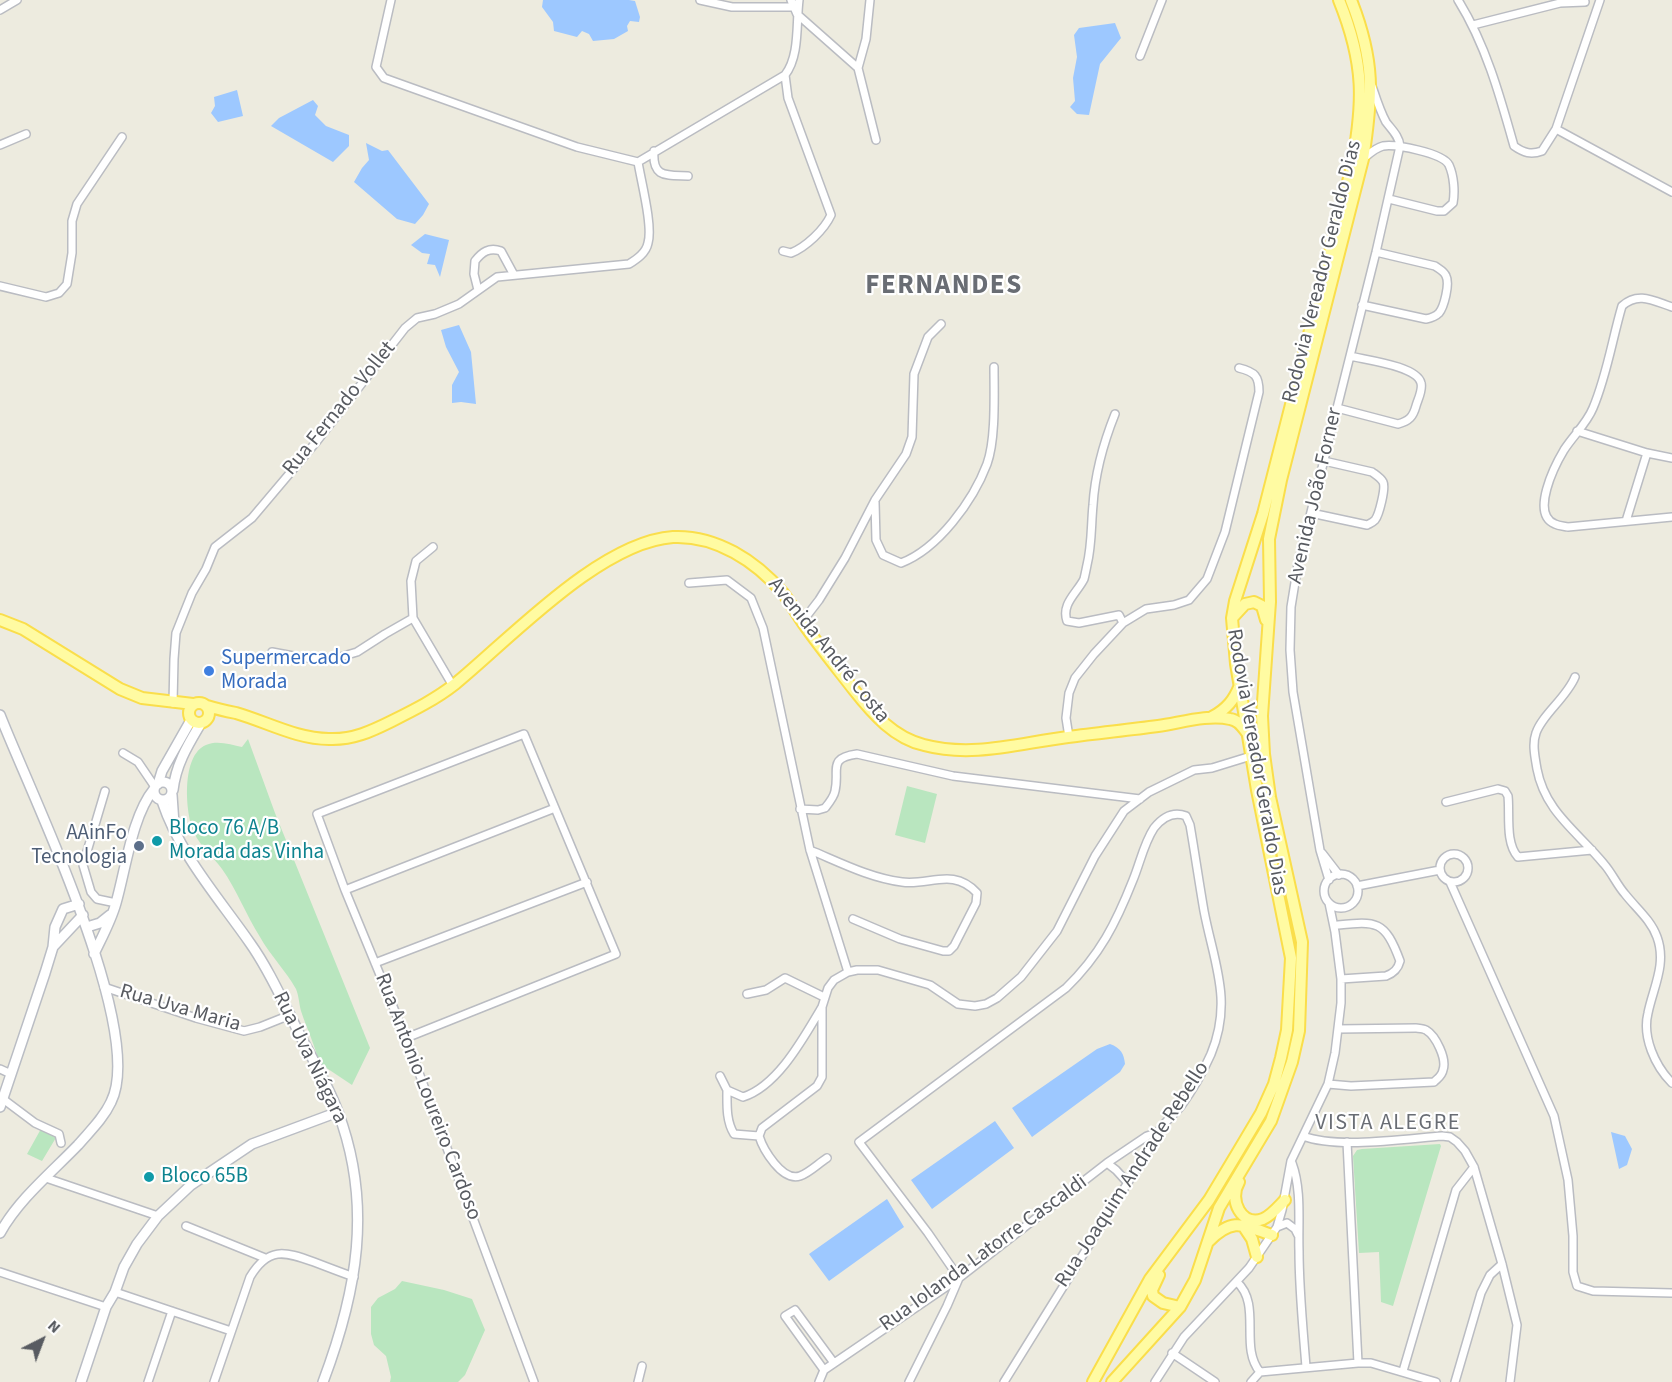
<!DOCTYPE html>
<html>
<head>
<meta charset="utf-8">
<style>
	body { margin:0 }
	#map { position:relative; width:1672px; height:1382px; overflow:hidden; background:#edebdf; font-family:"Source Sans 3",sans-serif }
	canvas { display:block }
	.north { position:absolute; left:12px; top:1310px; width:60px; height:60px; -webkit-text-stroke:4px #fff; paint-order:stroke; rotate:42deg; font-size:16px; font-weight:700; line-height:24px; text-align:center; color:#585b61 }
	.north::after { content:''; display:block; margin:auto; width:21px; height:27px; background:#585b61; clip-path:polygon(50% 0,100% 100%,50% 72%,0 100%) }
</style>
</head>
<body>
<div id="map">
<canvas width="1672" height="1382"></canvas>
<div class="north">N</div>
</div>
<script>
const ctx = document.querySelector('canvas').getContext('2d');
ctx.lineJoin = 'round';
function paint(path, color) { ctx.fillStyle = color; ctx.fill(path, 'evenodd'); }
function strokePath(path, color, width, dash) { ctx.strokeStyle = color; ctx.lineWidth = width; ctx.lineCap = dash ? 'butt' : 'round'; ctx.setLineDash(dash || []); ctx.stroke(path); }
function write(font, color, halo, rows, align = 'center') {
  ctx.font = font + ' "Source Sans 3",sans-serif'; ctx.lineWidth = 4.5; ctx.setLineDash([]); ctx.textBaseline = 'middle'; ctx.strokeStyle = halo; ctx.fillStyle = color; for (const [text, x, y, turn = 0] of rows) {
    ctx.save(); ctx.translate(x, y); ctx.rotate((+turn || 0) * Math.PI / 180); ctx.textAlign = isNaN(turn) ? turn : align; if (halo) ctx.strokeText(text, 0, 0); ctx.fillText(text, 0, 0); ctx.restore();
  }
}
paint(new Path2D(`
	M248,739L275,813L370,1048L352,1085L319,1063C315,1045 307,1029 301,1011C299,1004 299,996 296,989C286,971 270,955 260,937C246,915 237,890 222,869C213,857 201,847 194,833C185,813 181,755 206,745C218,740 231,745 242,747Z
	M907,786L937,794L925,843L895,835Z
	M42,1127L57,1136L42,1161L27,1154Z
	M1440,1144L1441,1146L1393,1306L1381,1302L1379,1252L1359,1253L1353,1156L1357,1150L1362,1149Z
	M402,1281L444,1290L472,1299L485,1330L465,1375L458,1382H390L391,1377L386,1356L374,1345L371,1334V1307L378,1298L395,1289Z`), '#b9e6bf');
paint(new Path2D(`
	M543,0H629L635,1L640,17L639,22L630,21L627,26L628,31L614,39L593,41L589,34L582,31L577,37L554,31L553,22L542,7Z
	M1115,23L1121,38L1100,64L1089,115L1077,114L1070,107L1075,101L1073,78L1077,57L1074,35L1079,28Z
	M237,90L243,116L218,122L211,113L215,106L214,97Z
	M313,100L318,106L315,115L326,126L349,135V146L333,162L271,126L279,118Z
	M366,143L382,151L388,150L429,204L423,215L415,224L397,219L354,182L362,168L369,160Z
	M425,234L449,240L440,277L435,265L427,264L430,254L422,253L411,245Z
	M459,325L471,352L476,404L461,402L452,403V385L459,372L446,347L441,330Z
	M1110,1044C1121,1048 1124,1054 1125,1064L1120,1072L1032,1137L1012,1108L1097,1049Z
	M995,1121L1014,1148L932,1209L911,1180Z
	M1611,1132L1625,1136L1632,1149L1627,1165L1619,1169Z
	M887,1199L904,1227L829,1281L809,1254Z`), '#9dc8ff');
const street = new Path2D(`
	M391,0L376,67L384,78L577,147L638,162L785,75C800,56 796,23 799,0
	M700,0L732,7H794
	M791,0L797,14L858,68
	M870,0L866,39L858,68L876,140
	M1458,0C1486,45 1500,96 1514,146C1524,153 1531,155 1542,151L1556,129L1600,0
	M0,10L17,0
	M1473,25L1560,3L1585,2
	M1140,56L1162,0
	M1556,129L1672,192
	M0,145L26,134
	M654,151C652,178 666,175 688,176
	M1363,159C1369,154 1375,148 1383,146C1396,144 1443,153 1449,165C1454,176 1455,192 1453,203L1444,211H1437L1389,199
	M783,251L791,253C806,247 824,230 831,215L788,98L785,75
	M0,286L46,297L59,293L67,284L72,253V221L77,204L122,137
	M478,290L474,274L475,261C482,252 489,247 501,251L514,275
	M1362,305L1426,319C1431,318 1435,317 1439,313C1444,307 1450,284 1446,276C1444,271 1439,269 1435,266L1376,252
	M1672,307C1654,301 1638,291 1622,306C1612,340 1607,375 1593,408C1587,423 1573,436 1564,450C1555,465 1530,514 1555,524C1559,526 1564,526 1568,527L1672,517
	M1337,408L1398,424C1409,421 1413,417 1416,406C1418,399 1423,390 1421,383C1417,366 1366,360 1350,356
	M1115,414C1103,444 1095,473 1093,505C1091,525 1092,545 1087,565C1086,570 1085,575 1084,579C1077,593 1061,604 1067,621L1079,623L1119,615L1123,623
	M1577,431L1647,453L1672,458
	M875,502L876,540L883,555L901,563C938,549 973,501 987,464C996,439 994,394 994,367
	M1311,513L1367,525C1371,523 1372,523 1375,520C1379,515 1386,488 1383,482C1381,478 1376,475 1372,472L1324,461
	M1626,521L1647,453
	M433,547L416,561L411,581L413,618L453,686
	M689,583L727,580L751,598L763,628L810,850L848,972
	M802,622L819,600L845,558L875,500L906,454L912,437L914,374L928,337L941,324
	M272,652L304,658H337L357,652L385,634L413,618
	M1575,677C1567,697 1542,715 1536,733C1532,744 1535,757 1537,769C1545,812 1578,832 1604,864C1612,873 1617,885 1625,894C1636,908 1651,920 1657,937C1667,964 1653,988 1648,1013C1642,1037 1655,1066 1672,1083
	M173,703L174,659L176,633L192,593L206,569L215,547L252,518L317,441L405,328L417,318L435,314L459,304L497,277L629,264C637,259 646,253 648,243C653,226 641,181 638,162
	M1069,737L1066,718L1069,693L1075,678L1094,654L1123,623L1146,609L1174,605L1189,600L1207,579L1225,532L1259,392C1259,376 1255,372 1239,368
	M123,753L138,762L155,787
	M105,791L83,865L91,892L97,899L116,903
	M1446,802L1498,789L1505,791L1508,796C1510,814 1505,843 1518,857L1592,850
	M800,809L818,810L825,808C829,803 834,797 835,791C840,770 827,758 857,754L953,776L1140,799
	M810,850C839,862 870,878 902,882C929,886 953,867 977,893L976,903L954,946L949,951H943L900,939L853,919
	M1322,853L1339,875
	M1440 868a14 14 0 1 1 28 0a14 14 0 1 1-28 0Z
	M1324 891a17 17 0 1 1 34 0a17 17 0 1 1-34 0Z
	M1329,880L1320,850L1293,692L1290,650L1291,607L1298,564L1376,252L1400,146C1399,136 1392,130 1386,122C1380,111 1376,98 1372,86
	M1450,882L1554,1116L1568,1180L1573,1236V1272L1577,1286L1593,1291L1672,1293
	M1357,886L1440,870
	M345,890L555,808
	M1338,925C1376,921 1385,920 1400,961C1398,969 1394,973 1386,976L1341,979
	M375,963L587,882
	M104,987L196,1018L244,1031L260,1027L290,1015
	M747,994L766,990L785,978L824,997
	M406,1038L616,954L524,734L317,814L345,890L406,1038L534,1382
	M0,1069L11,1074
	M720,1076L727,1090L743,1097C778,1086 804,1037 822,1007
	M1328,1084L1351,1086L1434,1082C1438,1078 1442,1076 1443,1070C1447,1059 1436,1036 1426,1030C1425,1029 1417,1028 1416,1028L1338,1029
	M727,1090C727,1105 726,1121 734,1134L759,1136
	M3,1099L35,1123L59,1134L61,1143
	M1303,1136C1337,1149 1404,1139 1442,1136L1450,1137L1457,1142L1465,1151L1474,1167L1502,1264L1517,1325L1510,1382
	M1347,1142L1358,1363
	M827,1158C819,1163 809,1173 800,1176C782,1182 763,1149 759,1136L762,1128L817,1086L822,1077V1007L828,988L834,980L848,972L857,970H878L930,985L958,1004L975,1006L986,1004L997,998L1021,977L1057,931L1095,856L1124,811L1149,792L1194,770L1212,768L1251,756
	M1107,1163L1116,1170L1127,1182
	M1292,1163C1302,1190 1298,1222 1299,1251C1299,1289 1303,1328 1306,1367
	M46,1178L158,1216
	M186,1226L265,1258
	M1277,1227L1287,1223L1295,1229L1298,1235
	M0,1272L106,1307
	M959,1278L928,1233L859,1142L1066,988C1100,955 1116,923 1133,880C1140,863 1144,843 1154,828C1162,818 1173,811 1186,816L1190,825C1195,854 1199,882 1204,911C1214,963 1233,1001 1211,1054C1203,1072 1192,1091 1181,1106C1171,1118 1158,1127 1153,1142L1004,1382
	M1237,1282C1262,1305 1239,1347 1260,1372
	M115,1292L231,1331
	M1172,1353L1215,1382
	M824,1370L785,1316L795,1310L834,1363
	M1403,1371L1456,1190L1474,1167
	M148,1382L172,1311
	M214,1382L250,1277C268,1247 284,1251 314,1262C327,1267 340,1272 354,1277
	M638,1382L642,1366
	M819,1382L824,1370L959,1278L1107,1163L1147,1136L1156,1133
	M909,1382L947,1306L959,1278
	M1155,1382L1184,1337L1249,1268L1277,1227L1282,1210L1291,1161L1328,1084L1335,1053L1341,1003V979L1335,932L1329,903
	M1251,1382L1260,1372L1358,1363H1371L1436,1382
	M1455,1382L1481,1293L1490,1275L1502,1264`);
const secondary = new Path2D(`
	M0,715C30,792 147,1031 111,1102C103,1119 90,1131 78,1145C51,1173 19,1199 0,1233
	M154 791a9 9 0 1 1 18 0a9 9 0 1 1-18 0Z
	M158,784L162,771L191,720
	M173,790C176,764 188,745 201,723
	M172,795L174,824
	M162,801C180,855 218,897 250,943C270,971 284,1004 300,1035C313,1060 328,1085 338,1112C373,1205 357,1292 323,1382
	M87,927L100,923L110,915
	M53,947L83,915
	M94,954C102,937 111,921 116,903C126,868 132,816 154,789
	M0,1107L45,973L53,947L55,927L63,909L79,904
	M81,1382L106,1307L115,1292L124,1267L137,1244L158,1216L191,1185L252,1144L338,1112`);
const primary = new Path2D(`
	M1233,617L1245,604L1254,602L1262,606L1266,620
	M0,620L23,629L120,689L142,698L193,704
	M189 713a10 10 0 1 1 20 0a10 10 0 1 1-20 0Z
	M207,706C217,709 226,711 236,713C267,722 297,739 329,739C353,740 372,731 392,721C414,710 436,699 455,684C510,639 600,542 673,537C716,535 756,561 783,593C790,602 796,613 803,623C819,646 837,668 854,690C873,714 894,738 924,745C973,758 1019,743 1068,737C1098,733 1128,730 1158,726C1180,723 1208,714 1230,719C1239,720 1243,728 1248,734
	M1212,717C1227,709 1234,700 1240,685
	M1239,1182C1228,1200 1242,1227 1263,1219C1272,1215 1279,1206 1285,1200
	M1244,1227L1252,1239L1257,1257
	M1209,1241C1233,1217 1243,1225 1272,1235
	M1159,1275L1152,1290L1153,1296L1163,1303L1180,1307
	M1093,1382L1150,1279L1209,1200L1239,1150L1261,1113L1274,1084L1281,1058L1287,1030L1291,958L1257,790L1236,664L1232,618L1235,601L1263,514L1351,170C1364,103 1365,64 1339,0
	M1112,1382L1180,1307L1195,1280L1219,1208L1271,1121L1292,1062L1299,1031L1302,942L1270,797L1264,754L1262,716L1270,602L1269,539L1281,480L1363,159C1373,95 1375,61 1351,0`);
strokePath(street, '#babcc2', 10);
strokePath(secondary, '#babdc4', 12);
strokePath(primary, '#fade4b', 14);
strokePath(street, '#fff', 7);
strokePath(secondary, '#fff', 9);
strokePath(primary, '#fffba2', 10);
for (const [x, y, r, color] of [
	[209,671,6,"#3f7fe0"],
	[157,841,6,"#0f9aa8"],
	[139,846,6,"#5c6f8a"],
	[149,1177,6,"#0f9aa8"]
]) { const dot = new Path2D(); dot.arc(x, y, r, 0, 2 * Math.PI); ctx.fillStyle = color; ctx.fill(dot); strokePath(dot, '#fff', 2); }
write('21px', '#585b61', '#fff', [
	["Rodovia Vereador Geraldo Dias",1323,272,-76],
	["Rua Fernado Vollet",340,409,-51],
	["Avenida João Forner",1316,496,-77],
	["Avenida André Costa",828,651,51],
	["Rodovia Vereador Geraldo Dias",1256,762,80],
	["Rua Uva Maria",180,1009,16],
	["Rua Uva Niágara",309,1058,64],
	["Rua Antonio Loureiro Cardoso",427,1097,69],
	["Rua Joaquim Andrade Rebello",1133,1175,-57],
	["Rua Iolanda Latorre Cascaldi",984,1254,-36]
]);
write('21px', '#366cbe', '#fff', [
	["Supermercado",221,659],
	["Morada",221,683]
], 'left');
write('21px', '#0d838f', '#fff', [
	["Bloco 76 A/B",169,829],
	["Morada das Vinha",169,853],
	["Bloco 65B",161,1177]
], 'left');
write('21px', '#4e5e75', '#fff', [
	["AAinFo",127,834],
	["Tecnologia",127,858]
], 'right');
ctx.letterSpacing = '1.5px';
write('22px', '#696d74', '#fff', [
	["VISTA ALEGRE",1388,1124]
]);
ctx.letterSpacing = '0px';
ctx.letterSpacing = '1.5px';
write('bold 27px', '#696d74', '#fff', [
	["FERNANDES",944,287]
]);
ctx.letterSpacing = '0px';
</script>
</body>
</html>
